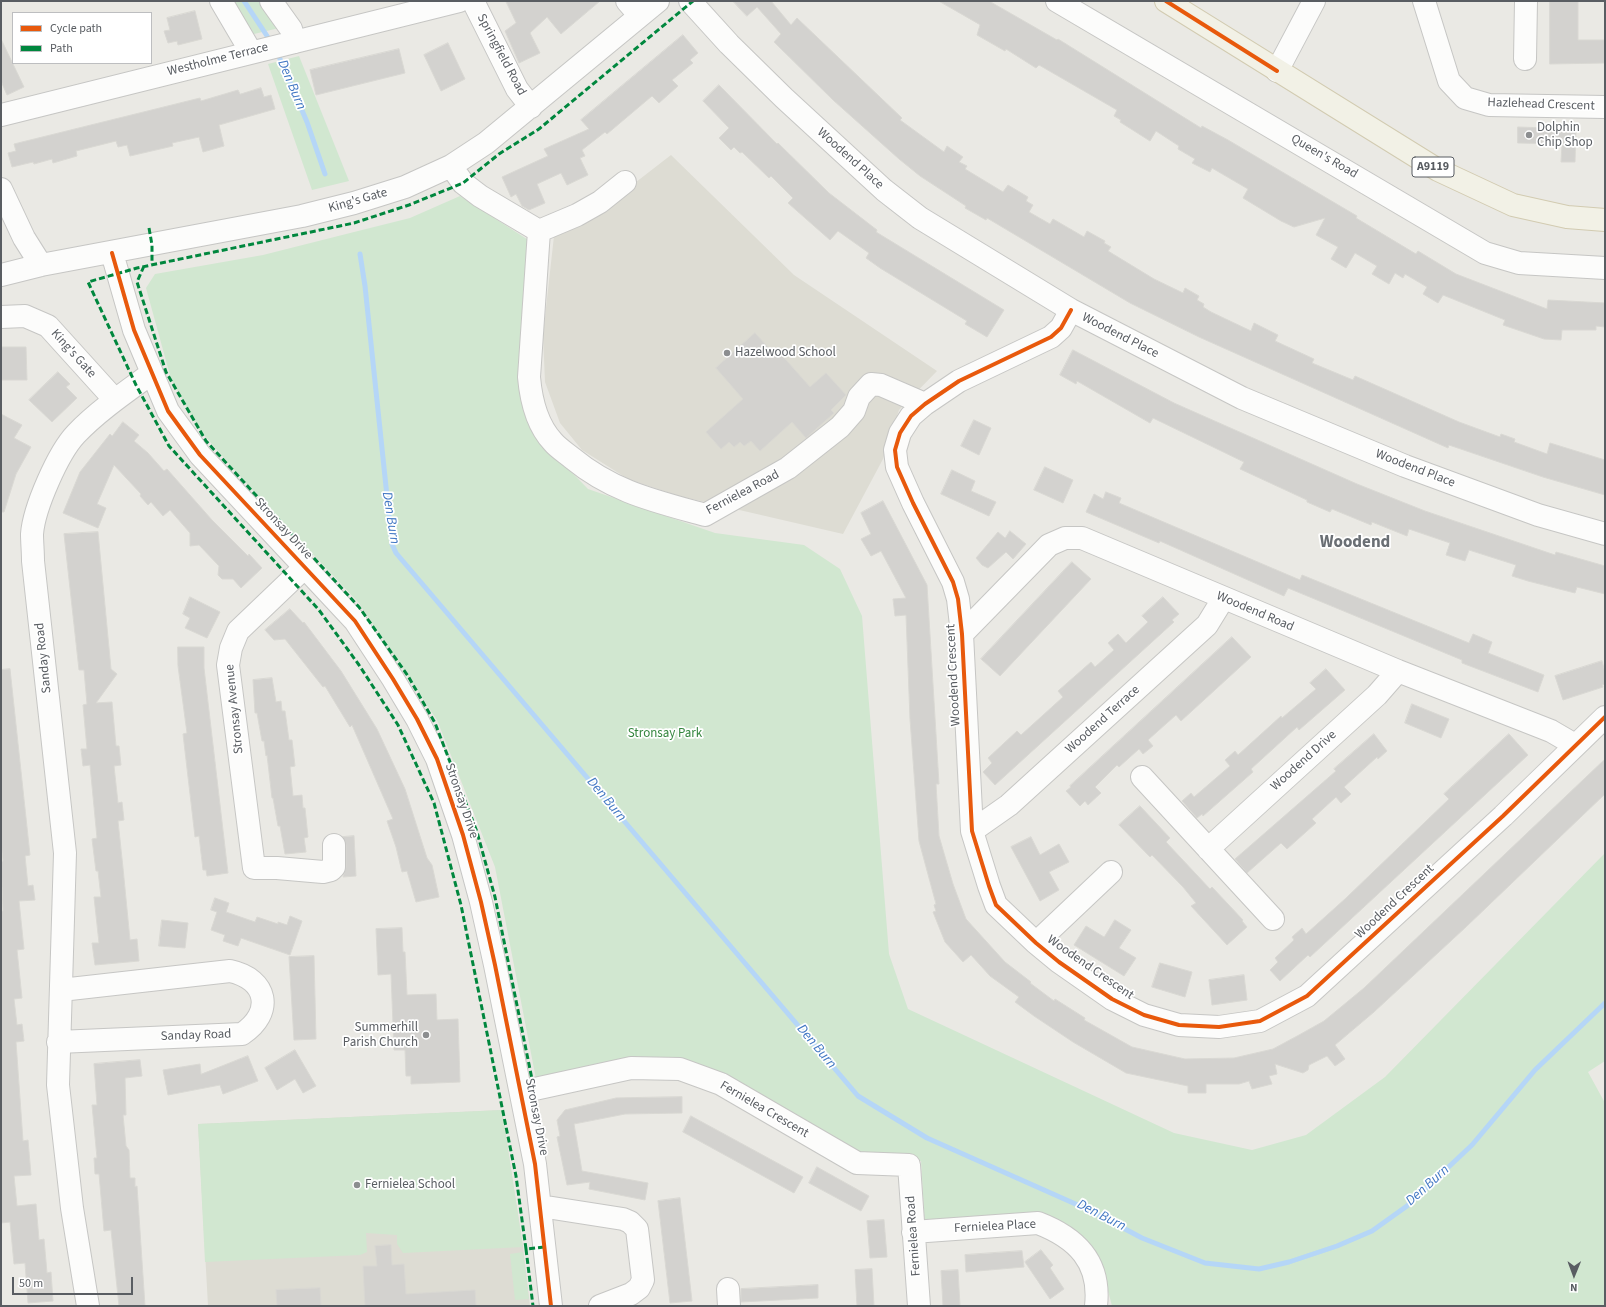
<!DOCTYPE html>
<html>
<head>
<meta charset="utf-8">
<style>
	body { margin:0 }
	#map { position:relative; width:1606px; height:1307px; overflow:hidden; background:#eae9e4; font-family:"Source Sans 3",sans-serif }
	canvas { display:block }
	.frame { position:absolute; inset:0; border:2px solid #595d62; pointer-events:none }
	.legend { position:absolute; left:12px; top:12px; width:140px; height:52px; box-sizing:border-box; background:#fff; border:1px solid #bdbec0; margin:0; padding:5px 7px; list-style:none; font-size:12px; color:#595d62 }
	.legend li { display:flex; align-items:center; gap:8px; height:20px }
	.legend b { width:20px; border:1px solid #bdbec0 }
	.north { position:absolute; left:1554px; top:1255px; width:40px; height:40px; -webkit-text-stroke:3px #fff; paint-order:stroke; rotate:181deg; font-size:11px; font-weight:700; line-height:16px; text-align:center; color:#595d62 }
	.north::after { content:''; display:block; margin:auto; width:14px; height:18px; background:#595d62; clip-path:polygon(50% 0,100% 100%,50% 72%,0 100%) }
	.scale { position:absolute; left:12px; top:1277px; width:121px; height:18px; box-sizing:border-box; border:2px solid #595d62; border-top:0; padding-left:5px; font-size:12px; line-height:14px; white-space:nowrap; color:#595d62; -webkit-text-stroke:3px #fff; paint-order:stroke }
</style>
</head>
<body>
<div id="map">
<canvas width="1606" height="1307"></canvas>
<div class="frame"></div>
<ul class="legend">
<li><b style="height:5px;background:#e8590c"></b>Cycle path</li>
<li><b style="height:5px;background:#00873e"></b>Path</li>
</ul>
<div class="north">N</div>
<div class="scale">50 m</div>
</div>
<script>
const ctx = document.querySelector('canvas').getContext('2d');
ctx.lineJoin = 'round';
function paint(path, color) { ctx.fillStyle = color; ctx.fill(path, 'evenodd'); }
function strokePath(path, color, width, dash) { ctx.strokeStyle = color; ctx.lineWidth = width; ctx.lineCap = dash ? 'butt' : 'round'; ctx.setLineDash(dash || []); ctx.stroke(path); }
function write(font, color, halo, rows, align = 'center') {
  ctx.font = font + ' "Source Sans 3",sans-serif'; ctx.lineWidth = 3.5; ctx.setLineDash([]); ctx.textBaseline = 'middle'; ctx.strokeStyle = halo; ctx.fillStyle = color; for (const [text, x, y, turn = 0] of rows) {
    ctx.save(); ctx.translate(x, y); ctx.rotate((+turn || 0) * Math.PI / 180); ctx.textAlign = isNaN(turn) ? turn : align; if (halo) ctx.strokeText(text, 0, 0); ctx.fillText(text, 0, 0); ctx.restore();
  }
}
paint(new Path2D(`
	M671,155L794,275L937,371L899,410L883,459L843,534L679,496L628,479L582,450L560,423L545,382L543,335L554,236L596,213Z
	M502,1110L523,1247L530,1306H208L198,1124Z`), '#dddcd3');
paint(new Path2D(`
	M233,1H261L279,28L254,34Z
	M299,56L349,181L312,190L268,64Z
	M460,196L533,243L531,286L545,445L588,489L715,533L804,545L840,569L862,616L889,954L908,1009L1174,1133L1252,1150L1306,1135L1385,1077L1605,853V1061L1588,1072L1605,1103V1306H1112L1106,1283L1068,1230L925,1228L921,1161L858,1154L710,1073L536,1079L495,867L437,720L358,602L245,482L198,428L171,379L146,288L155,274L263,255L362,230L410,218Z
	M502,1110L523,1247L403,1253L397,1244V1235L366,1233L367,1252L360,1255L205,1262L198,1124Z
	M523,1252L529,1299L515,1300L510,1254Z`), '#d1e7d0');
strokePath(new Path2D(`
	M244,1L271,42
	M277,52L307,122L325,174
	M360,254L365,286L392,544L396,553L858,1096L927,1138L1089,1210L1142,1238L1205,1263L1259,1269L1289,1262L1337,1246L1372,1231L1407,1206L1472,1145L1535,1070L1605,1003`), '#b5d6f7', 5);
const building = new Path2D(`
	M506,1H600L561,34L547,17L530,33L540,53L519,63L505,31L516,23Z
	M733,1H771L791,25L797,18L902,118L900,120L944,152L947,146L963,157L959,162L967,166L965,169L1003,192L1008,185L1028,197L1026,201L1033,205L1029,212L1050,224L1053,219L1084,237L1087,231L1105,241L1104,243L1111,247L1108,251L1154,279L1183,293L1185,288L1199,296L1197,300L1204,304L1203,307L1211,312L1251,331L1254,323L1278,335L1275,341L1314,359L1312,363L1353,380L1355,376L1459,422L1500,437L1501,434L1515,439L1514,442L1547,454L1550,443L1605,460V495L1543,477L1449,445L1448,448L1199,337L1130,303L987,218L986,220L965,208L966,206L920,176L899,159L833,100L774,42L781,34L757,7L747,16Z
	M939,1H989L1057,40L1058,39L1201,128L1202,126L1228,140L1357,216L1356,218L1416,254L1418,251L1456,274L1547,309L1548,300L1605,303V327L1596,326V330H1562L1561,340L1544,339L1503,325L1505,320L1443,295L1438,303L1423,294L1427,287L1405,274L1403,278L1395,273L1389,284L1372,274L1377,266L1355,253L1346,268L1331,259L1338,247L1316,235L1325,218L1294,227L1281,221L1243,198L1248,189L1212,168L1210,172L1192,163L1195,159L1178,149L1179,146L1156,131L1150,141L1120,122L1121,120L1114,116L1117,110L1039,65L1036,68L1006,49L1005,51L977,35L980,25Z
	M1550,1H1578V40H1605V63L1550,64Z
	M195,11L202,39L178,45L177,41L168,43L164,31L170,30L167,18Z
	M683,35L698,53L690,60L693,63L672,80L678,86L659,103L652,96L607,134L605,132L582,150L585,156L580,158L588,175L567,185L561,173L537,184L545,203L529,210L522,206L516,194L511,197L502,177L548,156L544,149L589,129L581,120Z
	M1,39L24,87L7,95L1,81Z
	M448,43L465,79L441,91L424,55Z
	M399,49L405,73L316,95L310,70Z
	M719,85L777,144L778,143L829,193L877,230L876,232L1004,310L987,337L965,324L967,321L880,268L866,258L869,253L838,231L830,240L788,203L793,198L771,176L769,178L742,152L740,153L734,147L731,150L719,138L729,128L703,101Z
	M261,88L264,97L271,95L275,109L219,125L224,146L203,152L199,137L172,143L173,146L130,156L127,145L118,147L116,141L76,151L77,156L53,163L52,159L34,164L33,162L12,167L8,153L16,151L14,144L200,98L201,101L238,90L240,94Z
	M1518,127L1576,129L1575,162H1561L1562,144L1518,143Z
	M755,333L775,355L779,352L810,387L826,373L846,395L831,410L834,413L806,438L792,422L760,451L751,441L744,446L740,442L734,447L729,442L721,449L706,432L743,399L716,368Z
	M1,347H26L27,380H1Z
	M1073,350L1174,403L1357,484L1425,511L1555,555L1556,552L1605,566V594L1577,587L1575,593L1528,581L1512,576L1516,565L1469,550L1465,561L1446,555L1450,543L1409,529L1407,536L1372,522L1371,525L1332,509L1330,512L1307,502V500L1240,469L1244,462L1153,418L1150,423L1077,381L1076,384L1060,375Z
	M58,372L70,384L66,387L77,398L52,422L29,400Z
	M1,414L22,425L14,438L31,447L16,474L4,512H1Z
	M974,420L991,428L979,455L961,446Z
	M123,422L139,435L134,441L148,453L164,471L167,469L212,520L248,556L249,554L262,568L241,588L233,579H222L218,575L219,566L199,545L190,546V533L170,510L163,516L151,502L148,505L140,496L141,494L114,465L97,504L106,508L98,528L63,513L80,472L110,434L112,436Z
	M1045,467L1073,480L1063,503L1034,490Z
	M952,470L975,481L971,491L996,502L989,516L941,494Z
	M1106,492L1121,498L1119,503L1300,580L1302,575L1469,643L1473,634L1492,642L1488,653L1544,675L1538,692L1462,663V660L1288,588L1284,596L1160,541L1159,543L1086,512L1094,494L1103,499Z
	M883,501L927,585L939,784H936L939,836L953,884L966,919L1005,962L1031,982L1030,983L1054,1001L1055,999L1085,1018L1084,1020L1132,1047L1185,1059L1234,1058L1273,1049L1299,1035L1324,1021L1364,988L1605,759V794L1466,927L1374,1012L1335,1045L1345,1059L1335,1066L1327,1056L1309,1065L1308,1070L1303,1073L1275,1064L1277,1074L1269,1076L1272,1084L1252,1089L1249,1081L1239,1084H1206V1093H1188V1086L1126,1073L1073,1042L1034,1016L1015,1002L1019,997L990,976L971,955L963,962L945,942L933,912L936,911L934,905L936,904L919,841L910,719L906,615L895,616L893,599L906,598L881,551L871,556L861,539L871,534L861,513Z
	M1010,531L1026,544L1013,559L1006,552L988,568L982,565L976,558L982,551L998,532L1005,538Z
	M98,532L111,669L117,674L96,703L112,702L116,746H119L121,765L114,766L118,803L122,802L124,820L118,821L123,868L130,940L137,939L139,961L95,965L92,943H99L94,897H101L98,871H96L92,839L97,838L90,765L83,766L81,749H87L83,705L87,704L84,670H79L64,534Z
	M1072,562L1091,579L1000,676L981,659Z
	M190,597L220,612L207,638L185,628L190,618L183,614Z
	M1163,597L1179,614L1172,620L1174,622L995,785L983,772L992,763L988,758L1017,731L1021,735L1063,697L1058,691L1091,662L1095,667L1114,650L1108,643L1118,634L1126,643L1148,622L1142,616Z
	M290,609L303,623L304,622L341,671L377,729L405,789L427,858L432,865L439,897L416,902L407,871L402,872L396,847L387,821L393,819L352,725L350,727L325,686L323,687L285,639L274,640L265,630Z
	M1232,637L1251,657L1181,721L1176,715L1158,731L1148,740L1153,746L1143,754L1139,749L1119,767L1117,765L1095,787L1101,793L1088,805L1085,801L1080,806L1066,791L1071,787L1070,786Z
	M178,647H204V668L228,873L207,876L206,870H203L199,836L195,837L183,734L187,733L178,666Z
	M1602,661L1605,672V684L1602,685L1603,687L1563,700L1555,676Z
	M10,669L30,855L25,856L28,886L33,885L35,900L19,901L24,949L17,950L22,998L14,999L17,1025L22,1024L24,1041L16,1042L23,1141L28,1140L31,1175L14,1176L17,1206L36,1204L39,1240L44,1239L47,1273L51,1272L53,1301L28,1303L25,1263L14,1264L10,1222L1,1223V911H3L1,862L3,861L1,842V670Z
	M1326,669L1345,690L1299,730L1297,727L1251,769L1253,772L1203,816L1202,814L1197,818L1182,801L1191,793L1194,797L1230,766L1225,760L1235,751L1238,755L1281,716L1282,718L1316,689L1310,683Z
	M272,678L276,702L281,701L282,711H285L289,740H292L295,766L290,767L293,796L302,795L303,808H305L308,837L304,838L306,852L285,854L280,826H278L273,798H272L267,755L266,756L264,741H262L257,713H255L253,680Z
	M1412,704L1449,719L1441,738L1405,723Z
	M1374,734L1387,751L1378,759L1377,757L1344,787L1351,794L1341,803L1336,797L1312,819L1316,823L1287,849L1281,843L1247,873L1235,859L1336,771L1334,769Z
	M1509,734L1528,755L1310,957L1308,955L1280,981L1270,970L1278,962L1275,958L1294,940L1292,937L1302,928L1306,934L1346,898L1449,799L1444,794Z
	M1140,806L1170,838L1166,842L1210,889L1212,887L1243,920L1242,921L1247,927L1227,945L1191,906L1196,903L1183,887L1152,855L1150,857L1119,825Z
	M354,836L356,876L343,877L346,867V845L343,837Z
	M1031,837L1040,855L1059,844L1069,862L1049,872L1059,890L1040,901L1011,847Z
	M215,898L229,903L226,912L255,922L257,917L278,924V922L287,925L290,916L302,921L290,955L241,938L238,946L223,941L225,935L211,930L217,912L211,910Z
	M162,920L188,923L185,948L159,946Z
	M1115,920L1131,930L1119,948L1136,958L1124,976L1074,945L1086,926L1104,937Z
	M402,928L403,952H405L407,995L436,994L437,1020L458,1019L460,1082L411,1084V1076H406L405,1050H394L391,974L378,975L376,929Z
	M314,956L316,1039L294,1040L289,957Z
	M1160,963L1192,972L1185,997L1152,987Z
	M1244,975L1247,1000L1212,1005L1209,980Z
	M295,1050L316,1086L303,1093L295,1079L277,1090L265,1068Z
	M248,1056L258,1081L223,1094L220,1085L168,1095L163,1070L200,1064L201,1074Z
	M140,1060L142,1076L125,1078L126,1115H123L126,1146L129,1150L130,1178H135V1187L137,1186L145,1306H119L111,1230L104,1231L99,1174H95L94,1158H97L92,1105H97L94,1064Z
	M682,1097V1113L625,1114L574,1124L582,1171L648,1183L645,1200L589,1189L590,1182L567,1185L557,1137L560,1136L557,1120L565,1110L616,1098Z
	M691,1116L803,1177L794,1193L683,1132Z
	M817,1167L869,1196L861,1211L809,1183Z
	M680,1198L692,1301L670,1303L658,1201Z
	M884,1220L887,1257L870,1258L867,1221Z
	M391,1245L392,1265L404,1264L406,1294L475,1290L476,1306H365L363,1266H377L375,1246Z
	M1041,1250L1053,1265L1050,1268L1064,1289L1050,1299L1025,1262Z
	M1022,1251L1024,1267L966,1272L965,1255Z
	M872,1269L874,1306H857L855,1270Z
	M958,1270L960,1306H943L941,1271Z
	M818,1285V1298L741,1302V1289Z
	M320,1288L321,1306H277L276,1290Z`);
paint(building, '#d3d2cf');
strokePath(building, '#d9d8d3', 1);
const minor = new Path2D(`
	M221,1L251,52
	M271,1L291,29L295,42
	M473,1L517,89L531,107
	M627,1L640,16
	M690,1L729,44L784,98L884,190L920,218L1071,310L1242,398L1405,466L1538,515L1605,534
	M1057,1L1485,253L1519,263L1605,268
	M1424,1L1449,81L1465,98L1489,105L1605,107
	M1525,59L1526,1
	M1277,71L1314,1
	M1,115L459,1
	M451,166L463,183L480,196L539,231
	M1,189L24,238L41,265
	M539,231L529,377C531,400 537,425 553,442C558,448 566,453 572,458C613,492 655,501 705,515L788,468L840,427L854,411L859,397L871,384L881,385L925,404
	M539,231L577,215L600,202L625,182
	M112,253L134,330L168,411L200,455L355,621L393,679L417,719L437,759L463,835L481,902L495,965L535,1164L551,1306
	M1,275L41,265L302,216L354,203L405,187L451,166L486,143L658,1
	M1071,310L1061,328L1051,337L959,381L925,404L911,416L900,433L895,450L897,467L913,503L953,582L958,599L962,634L972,831L989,886L996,905L1036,943L1059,962L1112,999L1144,1015L1179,1025L1219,1027L1260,1021L1307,996L1503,816L1605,717
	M1,317L25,316L48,326L115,400
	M305,567L238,631L231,648L228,665L254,868H277L323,872L331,870L334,867V845
	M962,634L1049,545L1065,538H1082L1398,671L1551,731L1575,745
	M1142,777L1273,919
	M972,831L1009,805L1207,625L1223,599
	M1208,849L1377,695L1398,671
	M1036,943L1111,872
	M58,1042L242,1034C274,1013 268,979 230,971L61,990
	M521,1092L631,1068L680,1069L721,1084L857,1163L909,1165L919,1306
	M540,1206L623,1219L630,1222L637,1229L643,1280L639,1288L631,1294L600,1306
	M913,1232L1038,1223C1077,1238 1101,1262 1096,1306
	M728,1289L729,1306
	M88,1306L72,1208L58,1085L65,853L33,561C33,552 32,542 32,534C34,508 58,453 76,434C98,411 126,392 152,373`);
const major = new Path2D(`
	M1166,1L1438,170L1513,205L1567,217L1605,220`);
strokePath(minor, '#c6c6c4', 24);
strokePath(major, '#d2cbb1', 24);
strokePath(minor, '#fcfcfb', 22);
strokePath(major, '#f2f1e6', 22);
strokePath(new Path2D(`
	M149,228L152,245V264
	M144,266L137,282L166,372L206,441L359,607L408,676L435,723L477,832L495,897L534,1089
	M544,1247L526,1249L516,1176L461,905L434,803L398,725L359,665L319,610L169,446L136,385L88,282L137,268L354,223L409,205L463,183L499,154L539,129L693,1
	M526,1249L533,1306`), '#00873e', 3, [6, 3]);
strokePath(new Path2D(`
	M1166,1L1277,71
	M112,253L134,330L168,411L200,455L355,621L393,679L417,719L437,759L463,835L481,902L495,965L535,1164L551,1306
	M1071,310L1061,328L1051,337L959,381L925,404L911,416L900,433L895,450L897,467L913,503L953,582L958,599L962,634L972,831L989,886L996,905L1036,943L1059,962L1112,999L1144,1015L1179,1025L1219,1027L1260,1021L1307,996L1503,816L1605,717`), '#e8590c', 4);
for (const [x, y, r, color] of [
	[1529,135,4,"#8c8e90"],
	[727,353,4,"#8c8e90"],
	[426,1035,4,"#8c8e90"],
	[357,1185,4,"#8c8e90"]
]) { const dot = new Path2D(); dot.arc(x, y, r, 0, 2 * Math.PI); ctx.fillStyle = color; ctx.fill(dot); strokePath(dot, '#fff', 1.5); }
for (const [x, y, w] of [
	[1433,167,42]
]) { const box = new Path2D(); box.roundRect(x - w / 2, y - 10, w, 20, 3); ctx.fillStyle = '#fff'; ctx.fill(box); strokePath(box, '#595d62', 1); }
write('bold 12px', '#595d62', null, [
	["A9119",1433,167]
]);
write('13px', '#595d62', '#fff', [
	["Springfield Road",501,55,62],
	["Westholme Terrace",218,60,-14],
	["Hazlehead Crescent",1541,105,2],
	["Queen's Road",1324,157,30],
	["Woodend Place",850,159,42],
	["King's Gate",358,201,-16],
	["Woodend Place",1120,336,27],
	["King's Gate",73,354,48],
	["Woodend Place",1415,469,21],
	["Fernielea Road",743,493,-28],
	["Stronsay Drive",283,529,47],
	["Woodend Road",1255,612,23],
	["Sanday Road",44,658,-96],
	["Woodend Crescent",954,675,-93],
	["Stronsay Avenue",235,709,-96],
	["Woodend Terrace",1103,720,-42],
	["Woodend Drive",1304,761,-42],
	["Stronsay Drive",461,801,71],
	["Woodend Crescent",1395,902,-43],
	["Woodend Crescent",1090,968,35],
	["Sanday Road",196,1036,-2],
	["Fernielea Crescent",764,1110,30],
	["Stronsay Drive",536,1117,79],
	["Fernielea Place",995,1227,-3],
	["Fernielea Road",914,1236,-94]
]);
write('13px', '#595d62', '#fff', [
	["Dolphin",1537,128],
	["Chip Shop",1537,143],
	["Hazelwood School",735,353],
	["Summerhill",418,1028,"right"],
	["Parish Church",418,1043,"right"],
	["Fernielea School",365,1185]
], 'left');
write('13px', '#34863e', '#fff', [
	["Stronsay Park",665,734]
]);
write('italic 14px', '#4177c3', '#fff', [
	["Den Burn",291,85,67],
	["Den Burn",390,518,81],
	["Den Burn",606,800,50],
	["Den Burn",816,1047,50],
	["Den Burn",1428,1186,-42],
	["Den Burn",1101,1216,27]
]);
write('bold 17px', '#6a6f74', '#fff', [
	["Woodend",1355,543]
]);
</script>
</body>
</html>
